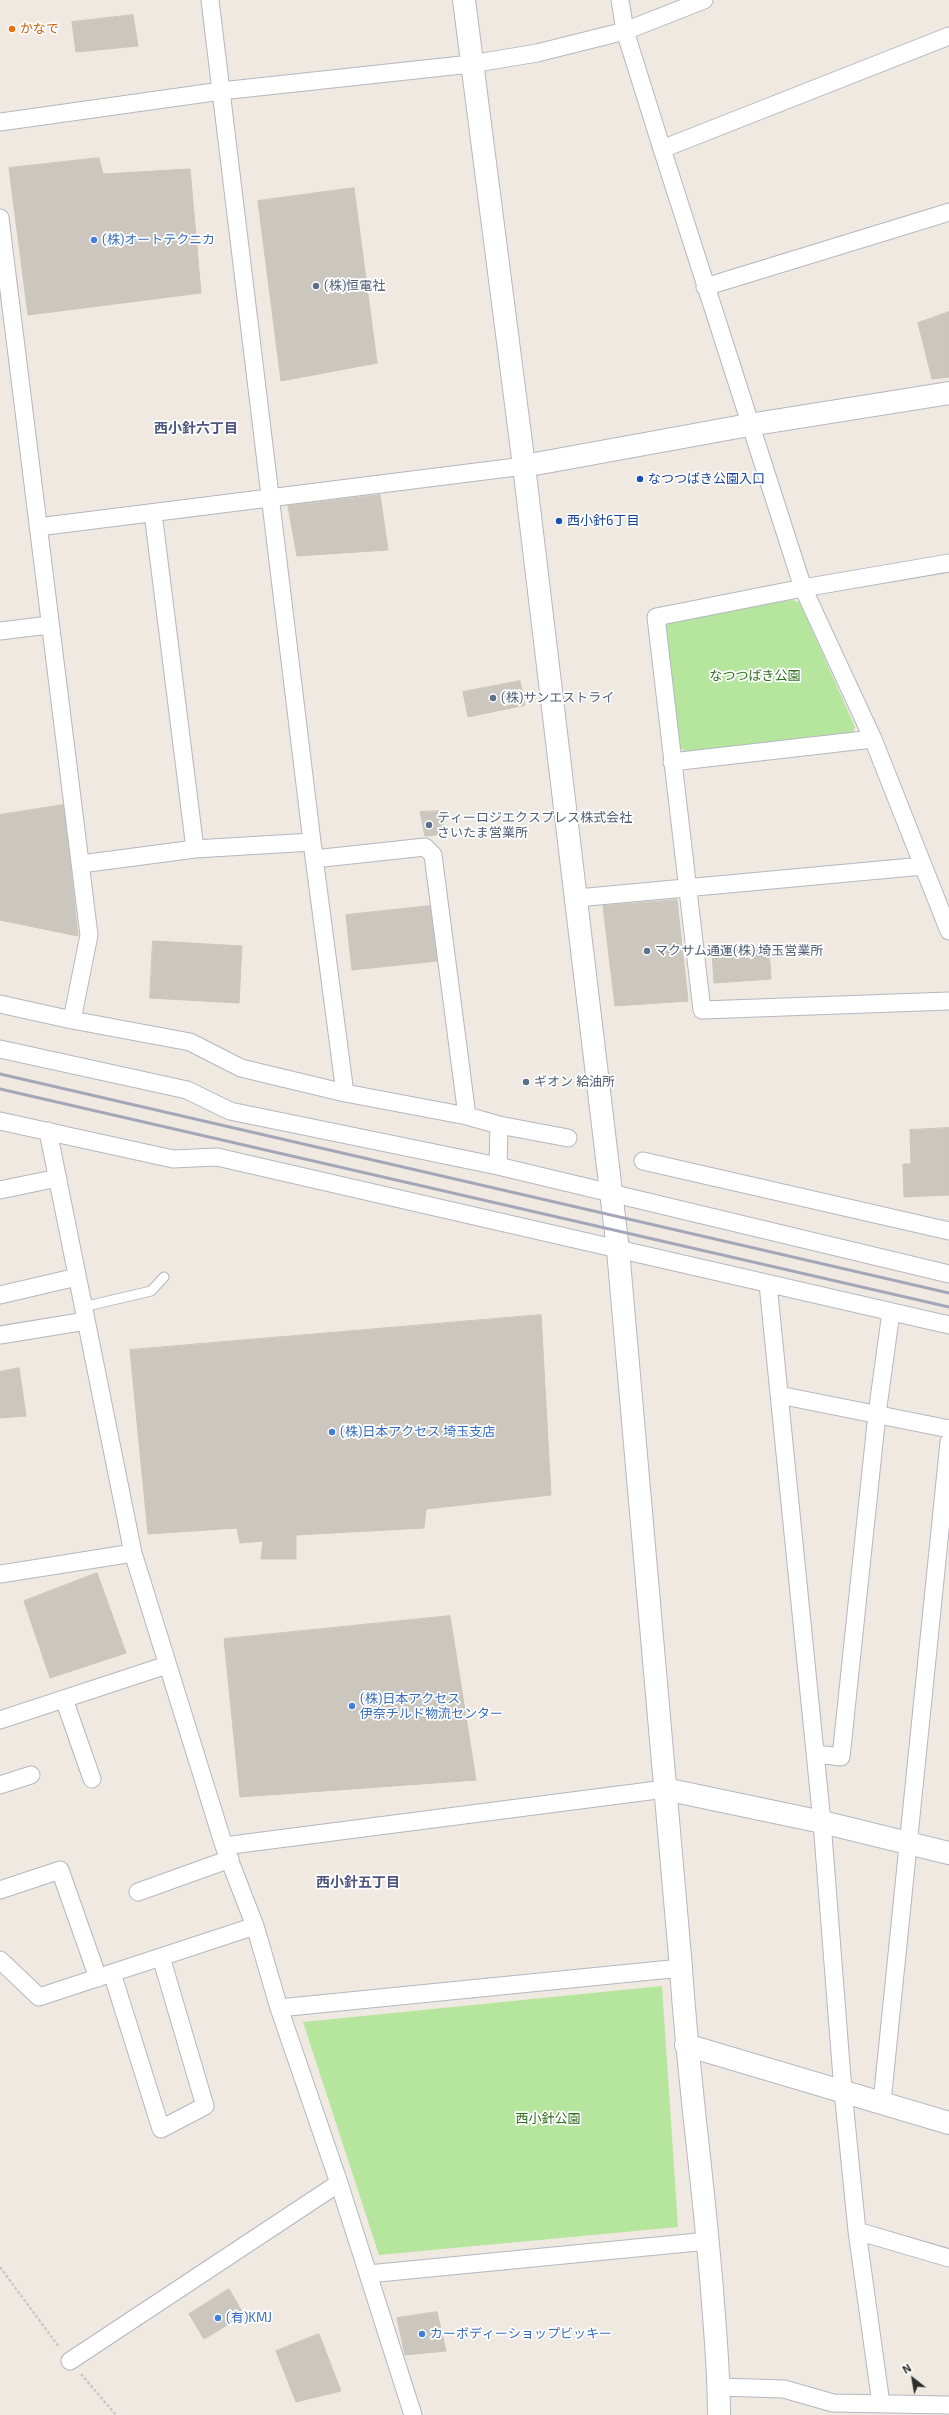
<!DOCTYPE html>
<html>
<head>
<meta charset="utf-8">
<style>
	body { margin:0 }
	#map { position:relative; width:949px; height:2415px; overflow:hidden; background:#efe9e1; font-family:"Exo 2",sans-serif }
	canvas { display:block }
	.north { position:absolute; left:893px; top:2359px; width:40px; height:40px; -webkit-text-stroke:3px #fff; paint-order:stroke; rotate:329deg; font-size:11px; font-weight:700; line-height:16px; text-align:center; color:#2e2e2e }
	.north::after { content:''; display:block; margin:auto; width:14px; height:18px; background:#2e2e2e; clip-path:polygon(50% 0,100% 100%,50% 72%,0 100%) }
</style>
</head>
<body>
<div id="map">
<canvas width="949" height="2415"></canvas>
<div class="north">N</div>
</div>
<script>
const ctx = document.querySelector('canvas').getContext('2d');
ctx.lineJoin = 'round';
function paint(path, color) { ctx.fillStyle = color; ctx.fill(path, 'evenodd'); }
function strokePath(path, color, width, dash) { ctx.strokeStyle = color; ctx.lineWidth = width; ctx.lineCap = dash ? 'butt' : 'round'; ctx.setLineDash(dash || []); ctx.stroke(path); }
function write(font, color, halo, rows, align = 'center') {
  ctx.font = font + ' "Exo 2","Noto Sans JP",sans-serif'; ctx.lineWidth = 3.5; ctx.setLineDash([]); ctx.textBaseline = 'middle'; ctx.strokeStyle = halo; ctx.fillStyle = color; for (const [text, x, y, turn = 0] of rows) {
    ctx.save(); ctx.translate(x, y); ctx.rotate((+turn || 0) * Math.PI / 180); ctx.textAlign = isNaN(turn) ? turn : align; if (halo) ctx.strokeText(text, 0, 0); ctx.fillText(text, 0, 0); ctx.restore();
  }
}
paint(new Path2D(`
	M793,600L800,603L855,727L852,735L687,754L678,745L664,628L670,619Z
	M662,1986L678,2227L379,2255L303,2022Z`), '#b6e59e');
const building = new Path2D(`
	M133,15L138,46L76,52L72,22Z
	M99,158L103,174L190,169L201,293L28,315L9,168Z
	M354,188L377,363L281,381L258,201Z
	M949,312V377L932,379L918,323Z
	M380,495L388,550L297,556L288,506Z
	M520,681L525,705L468,717L463,692Z
	M63,805L68,843L78,936L0,920V815Z
	M439,811L446,834L425,836L420,812Z
	M677,900L688,1001L615,1006L603,906Z
	M430,906L437,961L352,970L346,915Z
	M153,941L242,946L239,1003L150,998Z
	M769,948L771,979L714,983L712,952Z
	M949,1128V1195L904,1197L903,1164H911L910,1130Z
	M541,1315L551,1495L426,1509L424,1528L296,1535V1559H261L263,1541L240,1543L237,1528L148,1534L130,1350Z
	M19,1368L26,1416L0,1418V1372Z
	M97,1573L126,1653L50,1678L24,1601Z
	M450,1616L476,1780L240,1797L224,1639Z
	M229,2289L244,2315L204,2339L189,2314Z
	M437,2312L446,2351L405,2355L397,2318Z
	M319,2334L341,2391L296,2402L276,2351Z`);
paint(building, '#cbc7bf');
strokePath(building, '#cbc5ba', 1);
const lane = new Path2D(`
	M83,1307L151,1291L164,1277`);
const street = new Path2D(`
	M210,0L312,842L345,1093
	M620,0L625,31L662,149L803,588L873,739L949,931
	M0,122L221,91L471,64L537,53L625,31L704,0
	M662,149L949,36
	M0,218L89,935L72,1020
	M705,287L949,212
	M153,513L195,849
	M38,527L524,466
	M949,563L803,588L656,617L702,1010L949,1001
	M0,631L49,625
	M672,762L873,739
	M314,859L425,847L433,855L467,1116
	M81,864L195,849L312,842
	M577,898L923,866
	M0,1004L72,1020L190,1042L241,1068L345,1093L467,1116L499,1125L498,1166
	M0,1049L187,1090L230,1111L498,1166L949,1274
	M0,1121L173,1159L217,1157L949,1325
	M499,1125L568,1138
	M48,1131L133,1553L224,1846L255,1926L279,2008L339,2183L413,2415
	M643,1161L949,1231
	M0,1190L58,1178
	M768,1284L822,1822L843,2091L857,2231L881,2404
	M0,1295L77,1277
	M0,1335L86,1321
	M779,1395L949,1429
	M0,1574L133,1553
	M64,1699L92,1779
	M0,1720L167,1665
	M816,1754L841,1757L877,1414L891,1312
	M0,1785L31,1775
	M224,1846L665,1789
	M0,1890L60,1870L98,1978
	M138,1892L230,1859
	M0,1960L39,1997L255,1926
	M112,1973L161,2129L205,2106L161,1957
	M279,2008L681,1968
	M882,2102L949,1442
	M857,2231L949,2258
	M368,2274L708,2241
	M70,2361L339,2183
	M719,2387L784,2389L833,2403L949,2405`);
const secondary = new Path2D(`
	M464,0L524,466L618,1250L681,1968C688,2080 705,2191 713,2303C716,2340 719,2377 719,2415
	M524,466L749,425L949,393
	M665,1789L822,1822L949,1853
	M686,2045L949,2123`);
strokePath(lane, '#b4b7c1', 11);
strokePath(street, '#b4b7c1', 19);
strokePath(secondary, '#b4b7c1', 24);
strokePath(new Path2D(`
	M0,2267L59,2347
	M81,2374L116,2415`), '#c9c9c9', 2.5, [3, 2]);
strokePath(lane, '#fff', 9);
strokePath(street, '#fff', 17);
strokePath(secondary, '#fff', 22);
strokePath(new Path2D(`
	M0,1074L949,1293
	M0,1089L949,1307`), '#a3a6b8', 3);
for (const [x, y, r, color] of [
	[12,29,4,"#e8710a"],
	[94,240,4,"#3f7fe0"],
	[316,286,4,"#5c6f8a"],
	[640,479,4,"#1a4fb4"],
	[559,521,4,"#1a4fb4"],
	[493,698,4,"#5c6f8a"],
	[429,825,4,"#5c6f8a"],
	[647,951,4,"#5c6f8a"],
	[526,1082,4,"#5c6f8a"],
	[332,1432,4,"#3f7fe0"],
	[352,1706,4,"#3f7fe0"],
	[218,2318,4,"#3f7fe0"],
	[422,2334,4,"#3f7fe0"]
]) { const dot = new Path2D(); dot.arc(x, y, r, 0, 2 * Math.PI); ctx.fillStyle = color; ctx.fill(dot); strokePath(dot, '#fff', 1.5); }
write('13px', '#c56008', '#fff', [
	["かなで",20,29]
], 'left');
write('13px', '#366cbe', '#fff', [
	["(株)オートテクニカ",102,240],
	["(株)日本アクセス 埼玉支店",340,1432],
	["(株)日本アクセス",360,1699],
	["伊奈チルド物流センター",360,1714],
	["(有)KMJ",226,2318],
	["カーボディーショップビッキー",430,2334]
], 'left');
write('13px', '#4e5e75', '#fff', [
	["(株)恒電社",324,286],
	["(株)サンエストライ",501,698],
	["ティーロジエクスプレス株式会社",437,818],
	["さいたま営業所",437,833],
	["マクサム通運(株) 埼玉営業所",655,951],
	["ギオン 給油所",534,1082]
], 'left');
write('13px', '#164399', '#fff', [
	["なつつばき公園入口",648,479],
	["西小針6丁目",567,521]
], 'left');
write('13px', '#2c6e1b', '#fff', [
	["なつつばき公園",755,676],
	["西小針公園",548,2119]
]);
write('bold 14px', '#4d5680', '#fff', [
	["西小針六丁目",196,428],
	["西小針五丁目",358,1882]
]);
</script>
</body>
</html>
